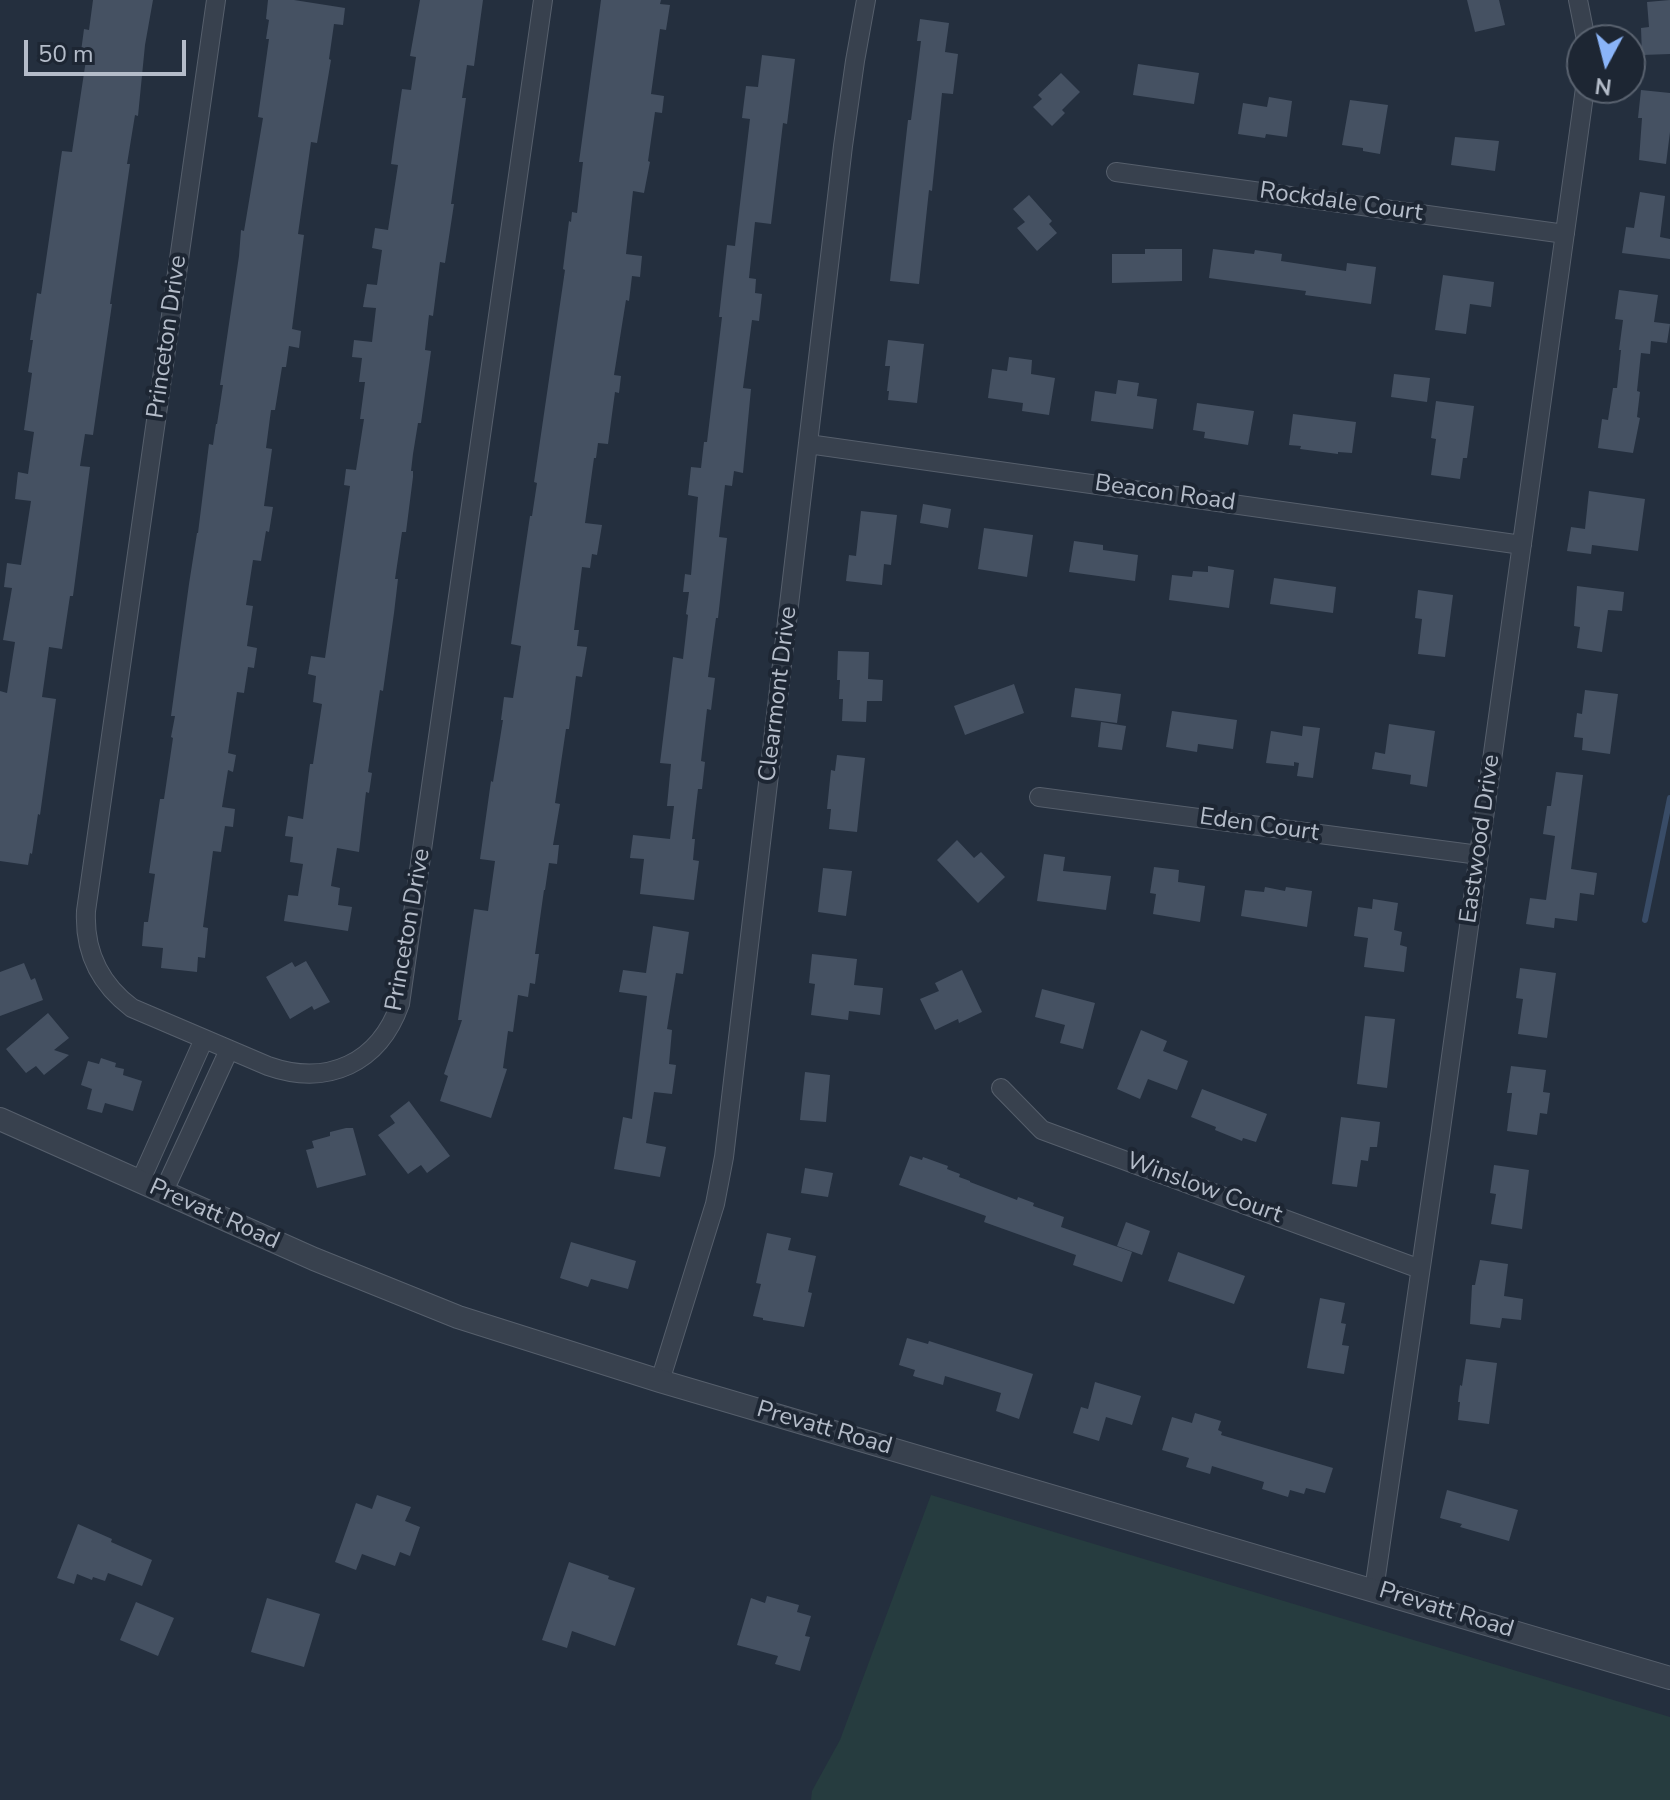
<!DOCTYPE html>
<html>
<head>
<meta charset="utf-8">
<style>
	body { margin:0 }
	#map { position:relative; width:1670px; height:1800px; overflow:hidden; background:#242f3e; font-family:"Nunito Sans",sans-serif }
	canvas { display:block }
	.north { position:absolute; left:1566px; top:24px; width:80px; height:80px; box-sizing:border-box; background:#1d2633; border:2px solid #59626f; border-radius:50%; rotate:187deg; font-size:22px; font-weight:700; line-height:32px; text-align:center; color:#b4bcc9 }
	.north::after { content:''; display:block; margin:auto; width:28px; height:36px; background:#8ab4f8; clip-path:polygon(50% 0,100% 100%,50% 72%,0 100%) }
	.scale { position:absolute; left:24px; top:40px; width:162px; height:36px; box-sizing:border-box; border:4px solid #b4bcc9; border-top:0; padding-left:10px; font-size:24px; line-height:28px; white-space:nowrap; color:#b4bcc9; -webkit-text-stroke:6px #1d2633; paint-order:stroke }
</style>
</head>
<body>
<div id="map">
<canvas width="1670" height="1800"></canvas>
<div class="north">N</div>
<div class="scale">50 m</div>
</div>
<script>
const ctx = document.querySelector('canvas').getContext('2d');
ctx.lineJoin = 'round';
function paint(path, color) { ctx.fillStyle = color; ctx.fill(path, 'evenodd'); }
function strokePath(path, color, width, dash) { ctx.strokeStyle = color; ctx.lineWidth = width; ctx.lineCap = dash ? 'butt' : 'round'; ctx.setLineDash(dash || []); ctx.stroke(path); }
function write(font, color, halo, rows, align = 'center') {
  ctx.font = font + ' "Nunito Sans",sans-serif'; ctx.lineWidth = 8; ctx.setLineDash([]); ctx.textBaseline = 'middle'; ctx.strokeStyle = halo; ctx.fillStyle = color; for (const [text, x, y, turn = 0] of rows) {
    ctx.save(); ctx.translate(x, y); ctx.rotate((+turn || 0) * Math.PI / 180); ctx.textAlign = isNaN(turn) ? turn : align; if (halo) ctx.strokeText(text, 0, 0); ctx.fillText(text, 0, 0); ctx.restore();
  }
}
paint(new Path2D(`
	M931,1495L1670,1717V1800H811L812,1791L840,1740Z`), '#263c3f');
strokePath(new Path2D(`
	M1645,920L1670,798`), '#394c67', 6);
paint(new Path2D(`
	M93,0H153L145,45L138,116L135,115L127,164H130L110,304H112L93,435L85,434L80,466L90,467L73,596H70L62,649L49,647L45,676L42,697L56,699L40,815L38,814L32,854L30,853L28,865L0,861V691L7,693L15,642L3,640L12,588L4,587L7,563L21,565L31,501L15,499L18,472L28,474L34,432L24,430L32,373L28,372L33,340H30L37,293L41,294L62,151L72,152L86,60L80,59L84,29L89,30Z
	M268,0H294L345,8L343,25L334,24L329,59L331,60L317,143L311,142L298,234L304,235L292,329L301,331L299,348L289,346L286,367H282L275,410H271L266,448L272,449L264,506L273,507L269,532L266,531L261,561L253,560L246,605L253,606L247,646L257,648L254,668L248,667L244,693L237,692L228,753L236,755L233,772L228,770L222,807L235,809L233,827L225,826L221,852L213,851L203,927L208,928L205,958L198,957L197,972L161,968L163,948L142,946L144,922H148L155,874L149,873L160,799H164L173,738L171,737L175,716H171L189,584L197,533H198L209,444L213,445L216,424H217L223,385H220L239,256L241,230L244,231L263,118L258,117L269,39H266L269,20L266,19Z
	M420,0H483L474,66L467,65L462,98H466L451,204H454L445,263L440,262L433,316L429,315L425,350L431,351L421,423H418L413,454L411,471H413V477L406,532H402L395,579H398L394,613L383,691L380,690L368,772L372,773L369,793L366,792L359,852L337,848L331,886L340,888L338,905L352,907L348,931L284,921L288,895L298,896L303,864L290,862L293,837L285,836L288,816L303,819L310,764H313L322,704L313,702L316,676L308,674L311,656L325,658L350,486L344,485L346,469L356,470L364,419H360L365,382H359L362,358L352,357L354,340L372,342L376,308L363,307L367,284L377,285L382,250L372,248L375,228L388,230L398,165L391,164L394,142L402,89L411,90L416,57L410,56Z
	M601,0H661L660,4L670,5L666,30L660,29L651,94L664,96L662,113L655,112L648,161L650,162L644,193L633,191L626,254L642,256L640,277L632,276L629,301L626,300L614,375L621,376L619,393L615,392L608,444L598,443L596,458H594L585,523L602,525L597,555L592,554L590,568L582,567L574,630H579L577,646L587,647L582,677L576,676L569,729H566L555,803L560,804L553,845H559L557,864L549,863L545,890H544L535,954H539L535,984L530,983L528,997L518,995L513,1032L508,1031L503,1068L507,1069L491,1118L440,1101L448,1076L444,1074L462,1020H458L474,909L488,911L495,861L480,859L491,781L493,782L503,720H501L504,697L513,698L521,646L511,644L530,516H532L537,483L534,482L565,270L563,269L569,221L571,222L572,212L577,213L583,162H579Z
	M1467,0H1499L1505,25L1475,32Z
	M1670,0V54L1642,55L1641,28L1649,27L1647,2Z
	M920,19L949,23L945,52L958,54L953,94L942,93L932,191L929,190L919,284L890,281L908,120H911L921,41H917Z
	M762,55L795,59L787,124L783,123L771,224L755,222L749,278L756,279L755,293L762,294L759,321L752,320L743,388L751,389L743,473L734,471L732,486L725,485L719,537L727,538L718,618H716L708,677L715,678L711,710L707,709L701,761L705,762L702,789H698L692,839H695L693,860L699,861L694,900L640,894L644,859L630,858L633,835L670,839L674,806H667L671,764L660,763L673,657L683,659L688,615L686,614L689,592H683L685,574L691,575L698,497L688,495L691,467L701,468L704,442H707L722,317H719L727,245L735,246L750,119L742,118L746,86L758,87Z
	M1138,64L1199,73L1194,104L1133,95Z
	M1061,73L1080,92L1062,110L1065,113L1052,126L1033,107L1042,99L1038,95Z
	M1641,90L1670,93V132L1666,164L1639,160L1642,118H1638Z
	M1269,97L1292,101L1287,137L1266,134L1265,138L1238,134L1243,103L1267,107Z
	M1350,100L1388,105L1380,154L1363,151V148L1342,145Z
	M1455,137L1499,141L1495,171L1451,165Z
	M1640,192L1665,196L1660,237L1670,239V259L1622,253L1626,227L1634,228Z
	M1029,195L1052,221L1049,224L1057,233L1037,251L1017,228L1025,222L1013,209Z
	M1145,249H1182V281L1112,283V254H1145Z
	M1213,249L1254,254L1255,250L1282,254L1281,261L1346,271L1347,263L1376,267L1371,304L1305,295L1306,291L1209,278Z
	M1443,275L1494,282L1491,307L1470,304L1466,334L1435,330Z
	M1619,290L1658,295L1654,322L1670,324L1667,343L1651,341L1650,354L1641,353L1637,391L1640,392L1637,417L1640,418L1633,453L1598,448L1602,419L1608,420L1613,388H1617L1621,350H1619L1623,320L1615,319Z
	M888,340L924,344L917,403L888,400L889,391H887L890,366H885Z
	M1009,357L1032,360L1031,374L1055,378L1049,415L1022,411L1023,403L988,398L992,369L1007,371Z
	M1394,374L1430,378L1427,402L1391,397Z
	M1118,380L1139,383L1137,396L1157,399L1153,429L1091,421L1095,391L1116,394Z
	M1436,401L1474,406L1467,458H1463L1460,479L1431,475L1436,439L1431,438Z
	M1197,403L1254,411L1248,445L1204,438L1205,432L1193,430Z
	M1293,414L1356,422L1352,453L1338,452V454L1300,449L1301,446L1289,445Z
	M1589,491L1645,499L1638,551L1592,545L1591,554L1567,551L1571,527L1585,529Z
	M923,504L951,509L948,528L920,523Z
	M861,511L897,515L891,565L884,564L882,585L846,581L849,555L856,556Z
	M984,528L1033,535L1027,577L978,569Z
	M1074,541L1103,545V550L1138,555L1135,581L1069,572Z
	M1208,566L1234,570L1229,608L1169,600L1172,575L1192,577L1193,571L1208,572Z
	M1274,578L1336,587L1333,613L1270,604Z
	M1577,586L1624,592L1622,611L1608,610L1602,652L1577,648L1580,627L1574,626Z
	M1418,590L1453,595L1445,657L1418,654L1422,619L1415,618Z
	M838,651L869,652L868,679L883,680L882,701H867L866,722L842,721L843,699H839L840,680H837Z
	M1014,684L1024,713L965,735L954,706Z
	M1075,688L1121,694L1117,723L1071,717Z
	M1585,690L1618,694L1610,754L1582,750L1583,738L1574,737L1577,713L1582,714Z
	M1172,711L1237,720L1233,749L1198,744L1197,752L1166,747Z
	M1101,722L1126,726L1122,750L1098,747Z
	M1389,724L1435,731L1427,787L1410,784L1411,775L1372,769L1375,752L1385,754Z
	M1303,726L1320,728L1313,778L1297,776L1299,763L1294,762V766L1266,763L1271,731L1302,736Z
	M837,755L865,758L857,832L829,829L831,809H827L831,770L835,771Z
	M1556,772L1583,775L1571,869L1597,873L1594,895L1580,893L1577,921L1555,918L1554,928L1526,924L1530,898L1546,900L1555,836L1543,834L1547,806H1551Z
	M957,840L974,858L981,852L1005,877L978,903L937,860Z
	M1044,854L1065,857L1063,871L1111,876L1106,910L1037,901Z
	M1154,867L1179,870L1178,882L1205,886L1200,922L1153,914L1156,894L1150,893Z
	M823,868L852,871L846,916L818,912Z
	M1265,887L1285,891L1286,887L1312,891L1307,927L1241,916L1245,890L1264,892Z
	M1373,899L1398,903L1394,930L1402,932L1400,945L1407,947L1404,972L1364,967L1368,938L1354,936L1358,907L1372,909Z
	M653,926L689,932L683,974L676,973L667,1029L672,1030L669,1064L676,1065L672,1094L654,1092L646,1143L666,1147L660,1177L614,1169L623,1117L632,1119L647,996L619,992L623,970L646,973Z
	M812,954L857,959L854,985L883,988L880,1015L849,1011L848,1020L811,1015L815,984L809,983Z
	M306,961L330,1002L314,1010L312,1006L290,1019L266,977L292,962L295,967Z
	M24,963L31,980L35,978L43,1000L0,1016V972Z
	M1520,968L1556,973L1547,1038L1518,1034L1523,999L1516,998Z
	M962,970L982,1012L959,1023L958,1019L935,1030L920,999L939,991L935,983Z
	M1042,989L1095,1003L1083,1049L1060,1043L1065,1025L1035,1017Z
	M48,1013L69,1038L54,1050L69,1055L44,1075L36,1066L26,1073L6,1049Z
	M1365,1016L1395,1019L1387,1088L1357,1084Z
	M1141,1030L1167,1041L1163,1051L1188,1061L1177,1090L1148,1079L1140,1099L1117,1089Z
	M101,1058L116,1063L115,1067L124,1069L123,1075L142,1081L133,1111L105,1103L102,1113L87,1109L92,1089L81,1085L88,1061L99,1064Z
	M1511,1066L1546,1070L1543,1092L1550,1093L1547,1114L1540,1113L1537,1135L1507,1131L1512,1093H1507Z
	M805,1072L830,1075L826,1122L800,1120Z
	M1202,1089L1267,1114L1256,1142L1243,1138L1242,1141L1215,1130L1216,1127L1191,1117Z
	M409,1101L450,1156L427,1173L421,1165L408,1174L378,1135L395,1123L390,1116Z
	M1341,1117L1380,1122L1377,1147H1370L1368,1161L1361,1160L1357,1187L1332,1184Z
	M346,1128H353L366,1175L317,1188L306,1150L314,1148L312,1141L330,1136V1132Z
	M910,1156L922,1160L923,1157L948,1166L947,1169L960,1174L959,1177L970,1181V1182L1017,1200L1018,1197L1034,1203L1033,1206L1064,1217L1061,1227L1132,1252L1122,1282L1073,1265L1076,1255L984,1222L986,1216L899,1185Z
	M1494,1165L1529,1170L1522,1229L1491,1224L1496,1194L1490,1193Z
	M805,1168L833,1173L828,1197L801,1193Z
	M1126,1222L1150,1231L1142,1255L1117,1246Z
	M767,1233L791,1238L788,1250L816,1256L808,1292L812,1293L804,1327L763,1320V1318L753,1316L761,1284L756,1283Z
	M571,1242L636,1261L628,1289L591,1279L588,1287L560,1278Z
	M1178,1252L1245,1276L1234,1304L1168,1281Z
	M1480,1260L1508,1264L1504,1296L1523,1299L1521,1320L1502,1318L1500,1328L1470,1324L1472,1285H1475Z
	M1320,1298L1345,1303L1341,1323L1346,1324L1342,1345L1349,1346L1344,1374L1307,1368Z
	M907,1338L928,1344L929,1341L1033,1374L1019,1419L996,1411L1001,1393L945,1376L943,1385L913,1376L915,1370L899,1365Z
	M1466,1359L1497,1363L1489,1424L1458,1420L1460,1402H1458L1460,1385L1462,1386Z
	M1095,1382L1141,1396L1132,1425L1106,1417L1099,1441L1073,1433L1081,1407L1088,1409Z
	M1195,1413L1221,1421L1218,1430L1222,1432L1221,1435L1333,1468L1325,1493L1306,1488L1304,1494L1290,1490L1288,1497L1262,1489L1264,1482L1212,1466L1210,1474L1186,1467L1189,1458L1162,1450L1172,1417L1192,1423Z
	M1447,1490L1518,1510L1509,1541L1460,1527L1462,1524L1440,1518Z
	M377,1495L411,1507L405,1521L420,1527L410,1556L400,1552L395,1566L362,1554L356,1570L335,1562L356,1503L372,1509Z
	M78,1524L112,1539L111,1542L152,1560L142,1586L108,1573L105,1581L93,1577L92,1580L77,1574L74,1584L57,1578Z
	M569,1562L609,1576L608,1579L635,1588L615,1646L572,1631L567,1648L542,1640Z
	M767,1596L799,1605L797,1612L811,1616L805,1636L810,1637L800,1671L775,1664L778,1656L737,1645L751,1598L765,1603Z
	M267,1598L320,1614L304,1667L251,1652Z
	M136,1602L174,1618L158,1656L120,1640Z`), '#455162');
const minor = new Path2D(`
	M216,0L86,911C84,952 100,984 132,1008L268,1066C328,1087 379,1063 400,1004L543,0
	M1578,0L1586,40
	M1116,172L1565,234
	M808,444L1522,545
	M1039,797L1479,855
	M1001,1088L1042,1130L1420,1269
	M140,1182L204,1039
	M163,1193L229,1050
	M660,1381L715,1204L724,1157L843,146L855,61L866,0
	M1374,1590L1440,1136L1585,88`);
const tertiary = new Path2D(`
	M0,1119L314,1259L458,1317L660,1381L1670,1678`);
strokePath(minor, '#565f6c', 20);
strokePath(tertiary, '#565f6c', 24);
strokePath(minor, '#38414e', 18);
strokePath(tertiary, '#38414e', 22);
write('24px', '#b4bcc9', '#1d2633', [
	["Rockdale Court",1341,203,8],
	["Princeton Drive",168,337,-82],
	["Beacon Road",1165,494,8],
	["Clearmont Drive",779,694,-83],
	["Eden Court",1259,826,8],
	["Eastwood Drive",1481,839,-82],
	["Princeton Drive",409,930,-80],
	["Winslow Court",1204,1189,20],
	["Prevatt Road",214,1215,24],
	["Prevatt Road",824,1429,16],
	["Prevatt Road",1446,1611,17]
]);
</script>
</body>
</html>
